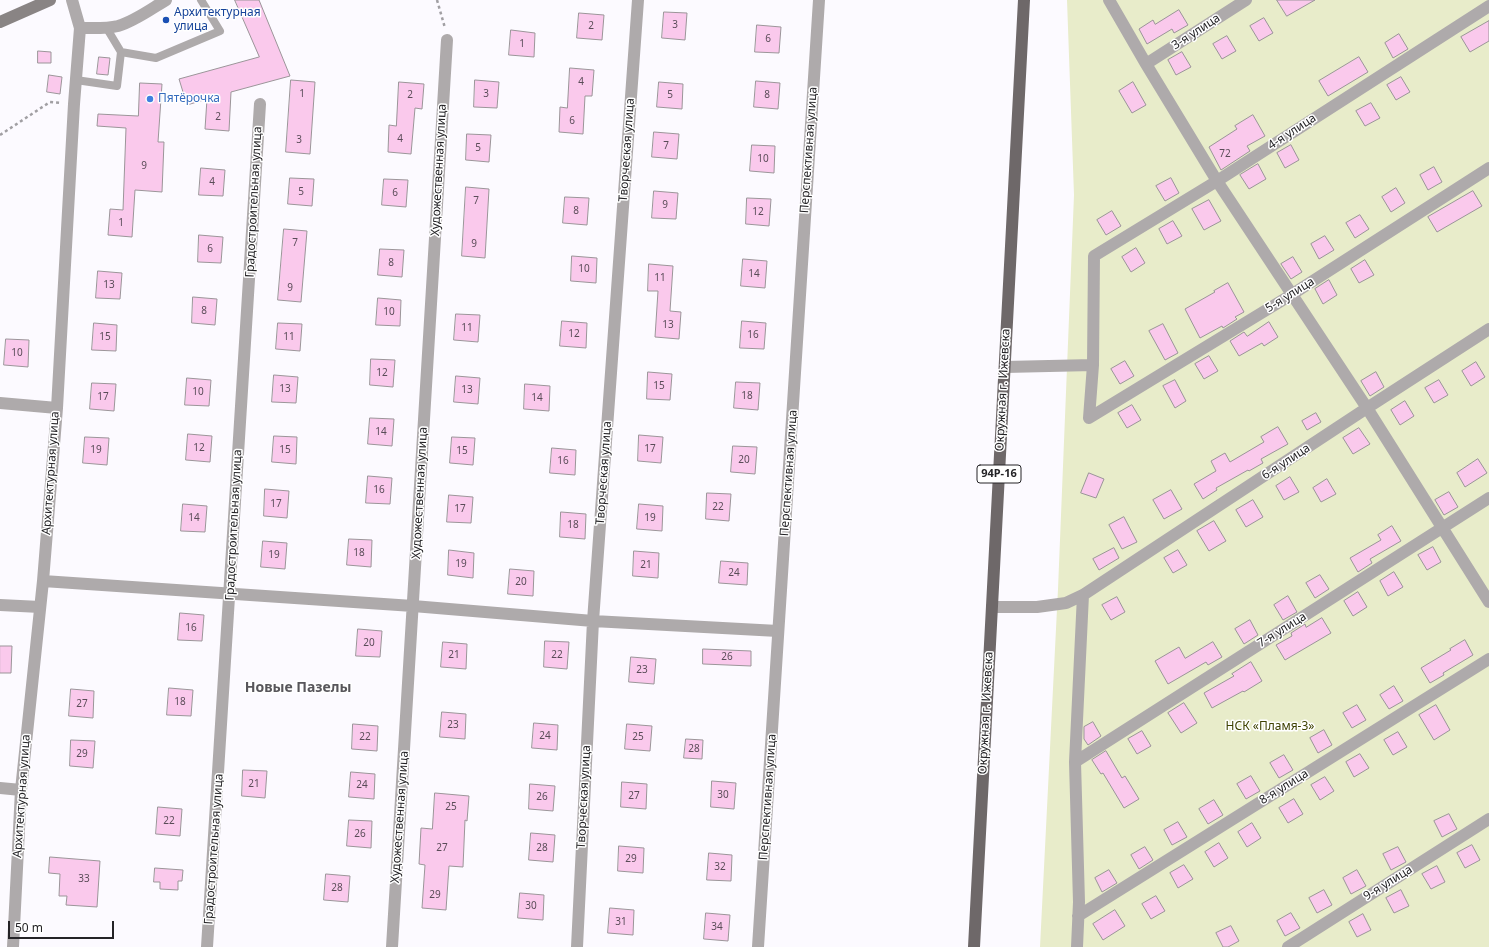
<!DOCTYPE html>
<html>
<head>
<meta charset="utf-8">
<style>
	body { margin:0 }
	#map { position:relative; width:1489px; height:947px; overflow:hidden; background:#fcfaff; font-family:"Noto Sans",sans-serif }
	canvas { display:block }
	.scale { position:absolute; left:8px; top:921px; width:106px; height:18px; box-sizing:border-box; border:2px solid #242326; border-top:0; padding-left:5px; font-size:12px; line-height:14px; white-space:nowrap; color:#242326; -webkit-text-stroke:3px #fff; paint-order:stroke }
</style>
</head>
<body>
<div id="map">
<canvas width="1489" height="947"></canvas>
<div class="scale">50 m</div>
</div>
<script>
const ctx = document.querySelector('canvas').getContext('2d');
ctx.lineJoin = 'round';
function paint(path, color) { ctx.fillStyle = color; ctx.fill(path, 'evenodd'); }
function strokePath(path, color, width, dash) { ctx.strokeStyle = color; ctx.lineWidth = width; ctx.lineCap = dash ? 'butt' : 'round'; ctx.setLineDash(dash || []); ctx.stroke(path); }
function write(font, color, halo, rows, align = 'center') {
  ctx.font = font + ' "Noto Sans",sans-serif'; ctx.lineWidth = 3; ctx.setLineDash([]); ctx.textBaseline = 'middle'; ctx.strokeStyle = halo; ctx.fillStyle = color; for (const [text, x, y, turn = 0] of rows) {
    ctx.save(); ctx.translate(x, y); ctx.rotate((+turn || 0) * Math.PI / 180); ctx.textAlign = isNaN(turn) ? turn : align; if (halo) ctx.strokeText(text, 0, 0); ctx.fillText(text, 0, 0); ctx.restore();
  }
}
paint(new Path2D(`
	M1067,0H1489V947H1040L1058,589L1074,195Z`), '#e8ecca');
const building = new Path2D(`
	M235,0H259L290,76L231,92L229,131L205,129L207,99L187,105L179,79L259,57Z
	M1277,0H1315L1287,16Z
	M1179,10L1188,25L1174,33L1172,29L1147,44L1139,29L1153,20L1155,24Z
	M664,12L687,13L685,40L662,38Z
	M579,13L604,15L602,40L577,38Z
	M1264,18L1273,33L1259,41L1250,26Z
	M1489,21V41L1470,52L1461,37Z
	M757,25L781,27L779,53L755,52Z
	M511,30L535,33L534,57L509,55Z
	M1399,34L1408,49L1393,58L1385,43Z
	M1227,36L1236,51L1222,59L1213,44Z
	M38,51L51,52V63H38Z
	M1182,52L1191,67L1176,75L1168,60Z
	M99,57L110,58L108,75L97,74Z
	M1359,57L1368,72L1328,96L1319,81Z
	M570,68L594,70L592,96H585L583,134L559,132L560,107L567,108Z
	M49,75L62,77L60,94L47,92Z
	M1401,77L1410,92L1396,100L1387,85Z
	M291,80L315,82L310,154L286,152Z
	M475,80L499,82L497,108L474,107Z
	M756,81L780,83L778,109L754,107Z
	M399,82L424,84L422,109L415,108L411,154L388,152L389,125L396,126Z
	M659,82L683,84L682,109L657,107Z
	M1133,82L1146,105L1132,113L1119,91Z
	M140,83L162,84L158,142H164L162,192L135,190L132,237L108,235L110,209L123,210L126,128L97,126L98,114L138,116Z
	M1371,103L1380,118L1365,126L1356,111Z
	M1253,115L1265,136L1247,146L1250,151L1221,170L1209,147L1237,129L1235,126Z
	M654,132L679,134L677,159L652,157Z
	M467,134L491,135L489,162L466,160Z
	M752,145L775,146L774,173L750,171Z
	M1291,145L1299,160L1285,168L1277,153Z
	M1258,164L1266,179L1249,189L1240,175Z
	M1434,167L1442,182L1428,190L1420,175Z
	M201,168L225,170L223,196L199,195Z
	M290,178L314,179L312,206L288,204Z
	M1171,178L1179,193L1165,201L1156,186Z
	M384,179L408,180L406,207L382,205Z
	M466,187L489,189L485,258L462,256Z
	M1396,188L1405,203L1391,212L1382,197Z
	M654,191L678,193L676,219L652,218Z
	M1473,191L1482,206L1437,232L1428,217Z
	M565,197L589,198L587,225L563,223Z
	M747,198L771,199L769,226L746,224Z
	M1209,200L1221,221L1204,230L1192,209Z
	M1112,211L1121,226L1106,235L1097,220Z
	M1360,215L1369,229L1355,238L1346,223Z
	M1173,221L1182,236L1167,244L1159,229Z
	M284,229L307,231L301,302L278,300Z
	M199,235L223,237L221,263L198,262Z
	M1325,236L1334,250L1319,259L1311,244Z
	M1136,248L1145,263L1131,272L1122,257Z
	M380,249L404,250L402,277L378,275Z
	M572,256L597,258L596,283L571,281Z
	M1293,257L1302,272L1291,279L1281,264Z
	M743,259L767,261L765,288L741,286Z
	M1365,260L1374,275L1359,283L1351,269Z
	M649,264L673,266L670,311L681,312L679,339L655,337L658,291H648Z
	M98,271L122,273L120,299L96,298Z
	M1329,280L1337,295L1323,304L1315,289Z
	M1228,283L1244,312L1235,317L1237,319L1223,328L1222,326L1200,338L1185,309L1215,292L1214,291Z
	M193,297L217,299L215,325L192,323Z
	M378,298L401,300L400,326L376,325Z
	M456,314L480,315L478,342L454,340Z
	M562,321L587,323L586,348L560,346Z
	M742,321L766,323L764,349L740,348Z
	M1269,322L1278,337L1264,346L1262,343L1239,356L1230,341L1244,332L1247,336Z
	M94,323L117,325L116,351L92,350Z
	M278,323L302,324L300,351L276,349Z
	M1163,324L1178,353L1165,360L1149,331Z
	M6,339L29,340L28,367L4,365Z
	M1209,356L1218,371L1204,379L1195,364Z
	M371,359L395,360L393,387L370,385Z
	M1125,361L1134,376L1120,384L1111,369Z
	M1476,362L1485,377L1471,386L1462,371Z
	M648,372L672,374L670,400L647,399Z
	M1376,372L1384,387L1370,396L1361,381Z
	M274,375L298,377L296,403L272,402Z
	M456,376L480,378L478,404L454,402Z
	M187,378L211,380L209,406L185,405Z
	M1175,380L1186,401L1175,408L1163,386Z
	M1439,380L1448,395L1434,403L1425,388Z
	M736,382L760,383L758,410L734,408Z
	M92,383L116,384L114,411L90,409Z
	M525,384L550,386L549,411L524,409Z
	M1405,401L1414,416L1400,425L1391,410Z
	M1132,405L1141,420L1127,428L1118,413Z
	M1316,413L1321,422L1307,430L1302,421Z
	M370,418L394,419L392,446L368,444Z
	M1278,427L1288,444L1261,459L1263,463L1249,471L1248,470L1216,488L1217,490L1203,499L1194,484L1216,471L1211,461L1225,453L1230,462L1264,442L1261,437Z
	M1359,428L1370,444L1353,454L1343,438Z
	M188,434L212,436L210,462L186,460Z
	M639,435L663,437L661,463L638,461Z
	M274,436L297,437L296,464L272,462Z
	M85,437L109,438L107,465L83,463Z
	M452,437L475,438L473,465L450,463Z
	M733,446L757,447L755,474L731,472Z
	M552,448L576,450L575,475L550,473Z
	M1478,459L1487,473L1465,487L1457,473Z
	M1089,473L1104,479L1096,498L1081,493Z
	M368,476L392,478L390,504L366,503Z
	M1290,477L1299,492L1284,500L1276,486Z
	M1327,479L1336,494L1321,502L1313,488Z
	M265,489L289,491L287,518L264,516Z
	M1171,490L1182,509L1164,519L1153,500Z
	M1449,492L1458,507L1444,515L1435,500Z
	M707,493L731,494L729,521L706,519Z
	M449,495L473,497L471,523L447,522Z
	M1253,500L1263,517L1246,527L1236,510Z
	M183,504L207,506L205,532L181,531Z
	M639,504L663,506L662,531L637,529Z
	M561,512L586,514L585,539L560,537Z
	M1124,517L1137,542L1122,549L1109,525Z
	M1214,521L1226,541L1209,551L1197,531Z
	M1392,526L1401,541L1370,559L1372,563L1358,572L1350,558L1381,540L1378,535Z
	M349,539L372,540L371,567L347,565Z
	M263,541L287,543L285,569L261,567Z
	M1433,547L1441,562L1427,570L1418,555Z
	M1114,548L1119,558L1099,570L1093,559Z
	M449,550L474,553L473,578L448,575Z
	M1178,550L1187,565L1173,573L1164,558Z
	M634,551L659,553L658,578L633,576Z
	M721,561L748,563L747,585L719,583Z
	M510,569L534,571L533,596L508,594Z
	M1394,572L1403,587L1388,596L1380,581Z
	M1320,575L1329,589L1315,598L1306,583Z
	M1358,592L1367,607L1353,616L1344,601Z
	M1288,596L1297,612L1283,620L1274,605Z
	M1117,597L1125,612L1111,620L1102,605Z
	M180,613L204,615L202,641L178,640Z
	M1322,618L1331,633L1285,660L1276,645L1292,636L1291,633L1305,624L1306,627Z
	M1250,620L1258,635L1244,644L1235,629Z
	M358,629L382,631L380,657L356,656Z
	M1465,640L1473,655L1443,673L1444,675L1430,683L1421,668L1451,650L1450,649Z
	M545,641L569,642L567,669L544,667Z
	M443,642L467,644L466,669L441,667Z
	M1213,642L1222,657L1208,665L1206,662L1168,684L1155,661L1179,647L1185,658Z
	M0,646H12L11,673H0Z
	M703,649L751,651V666L703,664Z
	M631,657L656,659L654,684L629,682Z
	M1251,662L1262,681L1244,692L1243,691L1212,708L1204,693L1234,676L1232,674Z
	M1394,686L1403,701L1389,709L1380,695Z
	M169,688L193,690L191,716L167,715Z
	M71,689L94,691L93,718L69,716Z
	M1184,703L1197,723L1181,733L1168,713Z
	M1357,705L1366,720L1352,728L1343,713Z
	M1436,705L1450,730L1434,740L1419,715Z
	M442,712L466,714L465,739L440,737Z
	M1093,722L1101,736L1088,745L1084,739V727Z
	M534,723L558,725L557,750L532,748Z
	M353,724L378,726L377,751L352,749Z
	M627,724L652,726L650,751L625,749Z
	M1324,730L1332,745L1318,753L1310,738Z
	M1142,731L1151,746L1137,754L1128,739Z
	M1398,732L1407,747L1393,755L1384,740Z
	M686,739L703,740L702,759L684,758Z
	M71,740L95,741L93,768L70,766Z
	M1106,751L1122,778L1125,776L1139,799L1124,808L1103,773L1101,774L1092,760Z
	M1360,754L1369,768L1354,777L1346,762Z
	M1284,755L1293,770L1279,778L1270,763Z
	M243,770L267,771L265,798L242,796Z
	M351,772L375,774L374,799L349,797Z
	M1251,776L1260,791L1246,799L1237,784Z
	M1325,777L1334,791L1320,800L1311,785Z
	M712,781L736,783L734,809L711,807Z
	M622,782L647,784L646,809L621,807Z
	M530,784L555,786L553,811L529,809Z
	M435,793L469,796L467,821L465,820L463,867L449,866L446,910L422,908L425,865L419,864L421,828L432,829Z
	M1294,799L1303,814L1288,823L1279,808Z
	M1214,800L1223,815L1208,824L1199,809Z
	M158,807L182,809L180,836L156,834Z
	M1449,814L1457,829L1442,837L1434,821Z
	M349,820L372,821L371,848L347,846Z
	M1178,822L1187,837L1172,845L1164,830Z
	M1252,823L1261,838L1247,847L1238,832Z
	M531,833L555,835L553,862L529,860Z
	M1219,843L1228,858L1214,867L1205,852Z
	M1472,845L1480,860L1465,868L1457,853Z
	M619,846L644,848L643,873L618,871Z
	M1145,847L1153,860L1139,869L1131,855Z
	M1398,847L1406,862L1391,870L1383,854Z
	M709,853L732,855L731,881L707,880Z
	M50,857L100,861L97,907L66,905L67,896H59L60,874L49,873Z
	M1184,865L1193,879L1178,888L1170,873Z
	M1437,866L1445,882L1431,889L1422,874Z
	M155,868L183,870L182,881H178V890L160,889V882H154Z
	M1109,870L1117,883L1102,892L1095,878Z
	M1357,870L1366,886L1351,894L1343,878Z
	M326,874L350,876L348,902L324,900Z
	M1324,890L1332,905L1317,913L1309,898Z
	M1401,890L1409,906L1394,913L1386,898Z
	M520,893L544,895L543,920L518,918Z
	M1156,896L1165,911L1151,919L1142,904Z
	M610,908L634,910L633,935L608,933Z
	M1115,910L1125,926L1103,940L1093,924Z
	M706,913L730,915L728,941L704,939Z
	M1291,913L1300,928L1285,936L1277,921Z
	M1363,914L1371,930L1357,937L1349,922Z
	M1231,926L1239,941L1228,947H1223L1216,933Z`);
paint(building, '#fac9ec');
strokePath(building, '#9b9599', 1);
strokePath(new Path2D(`
	M437,0L445,28
	M0,135L50,102L61,103`), '#a19fa3', 2.5, [3, 3]);
strokePath(new Path2D(`
	M106,27L121,52
	M76,80L117,86L121,52L156,58L220,31L201,0`), '#aeaaab', 8);
strokePath(new Path2D(`
	M1109,0L1146,64L1217,181L1367,408L1489,602
	M80,28C92,28 106,29 118,26C135,21 151,9 166,0
	M1146,64L1246,0
	M1093,365L1094,256L1217,181L1489,6
	M1005,367L1093,365L1089,418
	M0,403L57,408
	M1089,418L1291,295L1489,168
	M43,581L413,606L593,621L778,631
	M0,605L40,607
	M992,607H1037L1066,603L1083,595L1367,408L1489,329
	M1075,762L1489,498
	M0,788L21,790
	M1078,916L1489,659
	M13,947L21,790L43,581L57,408L74,104L80,28L72,0
	M207,947L260,104
	M392,947L447,40
	M577,947L593,621L638,0
	M758,947L819,0
	M1077,947L1079,902L1075,762L1083,595
	M1288,947L1489,819`), '#aeaaab', 12);
strokePath(new Path2D(`
	M0,22L50,0`), '#898484', 12);
strokePath(new Path2D(`
	M974,947L1024,0`), '#6e6869', 12);
for (const [x, y, r, color] of [
	[166,20,4,"#1a4fb4"],
	[150,99,4,"#3f7fe0"]
]) { const dot = new Path2D(); dot.arc(x, y, r, 0, 2 * Math.PI); ctx.fillStyle = color; ctx.fill(dot); strokePath(dot, '#fff', 1.5); }
write('10px', '#5a4c58', null, [
	["3",675,25],
	["2",591,26],
	["6",768,39],
	["1",522,44],
	["4",581,82],
	["1",302,94],
	["3",486,94],
	["2",410,95],
	["5",670,95],
	["8",767,95],
	["2",218,117],
	["6",572,121],
	["4",400,139],
	["3",299,140],
	["7",666,146],
	["5",478,148],
	["72",1225,154],
	["10",763,159],
	["9",144,166],
	["4",212,182],
	["5",301,192],
	["6",395,193],
	["7",476,201],
	["9",665,205],
	["8",576,211],
	["12",758,212],
	["1",121,223],
	["7",295,243],
	["9",474,244],
	["6",210,249],
	["8",391,263],
	["10",584,269],
	["14",754,274],
	["11",660,278],
	["13",109,285],
	["9",290,288],
	["8",204,311],
	["10",389,312],
	["13",668,325],
	["11",467,328],
	["12",574,334],
	["16",753,335],
	["15",105,337],
	["11",289,337],
	["10",17,353],
	["12",382,373],
	["15",659,386],
	["13",285,389],
	["13",467,390],
	["10",198,392],
	["18",747,396],
	["17",103,397],
	["14",537,398],
	["14",381,432],
	["12",199,448],
	["17",650,449],
	["19",96,450],
	["15",285,450],
	["15",462,451],
	["20",744,460],
	["16",563,461],
	["16",379,490],
	["17",276,504],
	["22",718,507],
	["17",460,509],
	["14",194,518],
	["19",650,518],
	["18",573,525],
	["18",359,553],
	["19",274,555],
	["19",461,564],
	["21",646,565],
	["24",734,573],
	["20",521,582],
	["16",191,628],
	["20",369,643],
	["21",454,655],
	["22",557,655],
	["26",727,657],
	["23",642,670],
	["18",180,702],
	["27",82,704],
	["23",453,725],
	["24",545,736],
	["22",365,737],
	["25",638,737],
	["28",694,749],
	["29",82,754],
	["21",254,784],
	["24",362,785],
	["30",723,795],
	["27",634,796],
	["26",542,797],
	["25",451,807],
	["22",169,821],
	["26",360,834],
	["27",442,848],
	["28",542,848],
	["29",631,859],
	["32",720,867],
	["33",84,879],
	["28",337,888],
	["29",435,895],
	["30",531,906],
	["31",621,922],
	["34",717,927]
]);
for (const [x, y, w] of [
	[999,474,44]
]) { const box = new Path2D(); box.roundRect(x - w / 2, y - 9, w, 18, 3); ctx.fillStyle = '#fff'; ctx.fill(box); strokePath(box, '#242326', 1); }
write('bold 11px', '#242326', null, [
	["94Р-16",999,474]
]);
write('12px', '#164399', '#fff', [
	["Архитектурная",174,13],
	["улица",174,27]
], 'left');
write('12px', '#242326', '#fff', [
	["3-я улица",1196,32,-33],
	["4-я улица",1292,132,-33],
	["Творческая улица",627,150,-86],
	["Перспективная улица",809,150,-86],
	["Художественная улица",439,170,-87],
	["Градостроительная улица",254,202,-87],
	["5-я улица",1290,295,-32],
	["Окружная г. Ижевска",1003,390,-87],
	["6-я улица",1286,462,-33],
	["Архитектурная улица",51,473,-86],
	["Творческая улица",604,473,-86],
	["Перспективная улица",789,473,-86],
	["Художественная улица",420,493,-87],
	["Градостроительная улица",234,525,-87],
	["7-я улица",1282,630,-32],
	["Окружная г. Ижевска",986,713,-87],
	["8-я улица",1284,787,-32],
	["Архитектурная улица",22,796,-86],
	["Творческая улица",584,797,-87],
	["Перспективная улица",768,797,-86],
	["Художественная улица",400,817,-86],
	["Градостроительная улица",214,849,-86],
	["9-я улица",1388,883,-32]
]);
write('12px', '#366cbe', '#fff', [
	["Пятёрочка",158,99]
], 'left');
write('12px', '#3e4100', '#fff', [
	["НСК «Пламя-3»",1270,727]
]);
write('bold 14px', '#58565b', '#fff', [
	["Новые Пазелы",298,688]
]);
</script>
</body>
</html>
